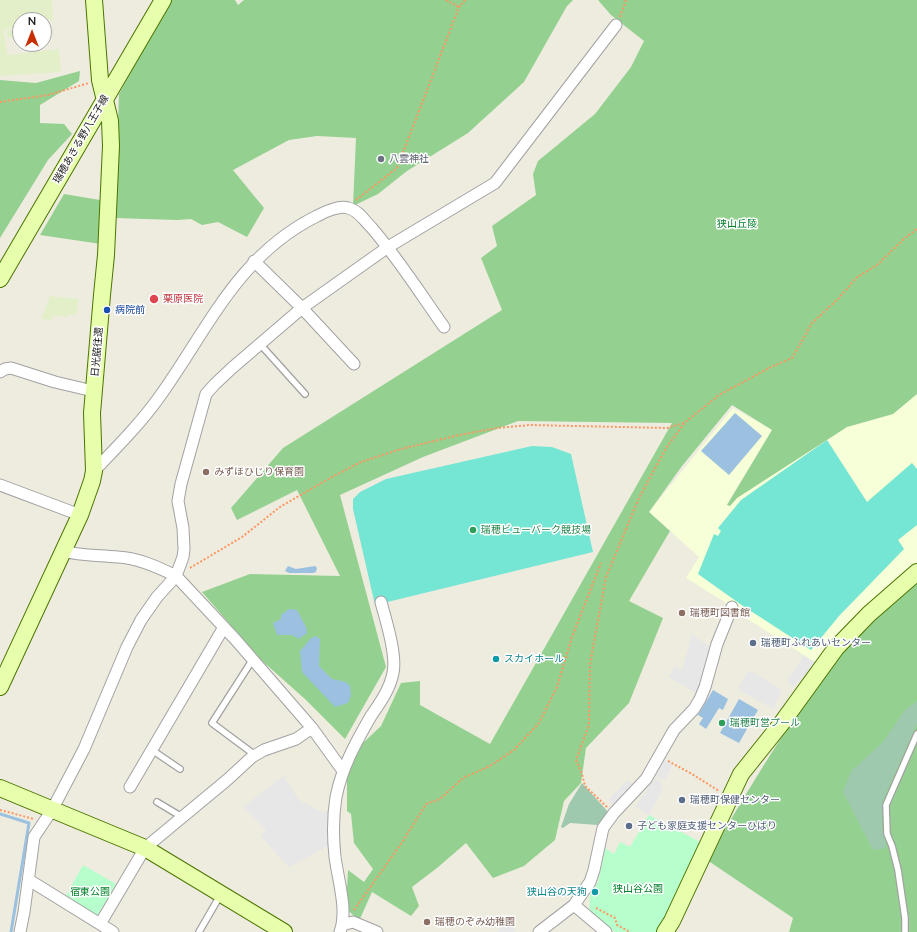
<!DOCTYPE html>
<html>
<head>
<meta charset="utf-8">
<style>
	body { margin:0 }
	#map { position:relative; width:917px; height:932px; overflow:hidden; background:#eeecdf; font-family:Lato,sans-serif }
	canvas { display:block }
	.north { position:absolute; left:12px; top:12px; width:40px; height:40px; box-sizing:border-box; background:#fff; border:1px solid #a4a4a4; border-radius:50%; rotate:0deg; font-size:11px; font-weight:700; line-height:16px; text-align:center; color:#1b1b1b }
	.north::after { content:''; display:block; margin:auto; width:14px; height:18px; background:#c62e00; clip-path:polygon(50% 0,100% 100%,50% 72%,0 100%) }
</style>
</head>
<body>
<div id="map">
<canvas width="917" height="932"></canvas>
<div class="north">N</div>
</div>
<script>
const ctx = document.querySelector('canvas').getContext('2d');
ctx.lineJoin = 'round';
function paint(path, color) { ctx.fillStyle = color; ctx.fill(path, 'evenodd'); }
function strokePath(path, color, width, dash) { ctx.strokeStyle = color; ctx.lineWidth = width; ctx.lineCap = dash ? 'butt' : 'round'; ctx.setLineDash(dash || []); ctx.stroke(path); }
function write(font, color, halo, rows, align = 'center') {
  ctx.font = font + ' Lato,"Noto Sans JP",sans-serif'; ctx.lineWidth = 3; ctx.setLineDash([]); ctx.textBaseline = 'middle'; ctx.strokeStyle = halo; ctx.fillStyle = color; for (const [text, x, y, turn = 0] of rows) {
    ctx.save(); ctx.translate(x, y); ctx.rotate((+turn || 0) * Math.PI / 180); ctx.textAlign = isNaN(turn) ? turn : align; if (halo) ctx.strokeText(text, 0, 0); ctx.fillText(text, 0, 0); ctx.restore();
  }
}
paint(new Path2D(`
	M917,394V563L885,589L864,608L818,664L738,613L736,609L686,578L699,557L649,512L733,408L772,430L727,504L730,506L737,498L847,427L893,414Z`), '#f6ffd7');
paint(new Path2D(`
	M0,0H52L53,20L44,21V20H20V26L3,30L8,55L59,49L61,72L0,76Z
	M20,28V36L8,38L6,31Z
	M50,296L79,299L76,315L69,314V317L53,315L52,320L41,319Z`), '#e3efc8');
paint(new Path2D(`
	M170,0H235L238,5L244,0H573L567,6L524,82L468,133L407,171L378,194L353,206L356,138L317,136L289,140L233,170L264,208L247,237L218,222L202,225L191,219L177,220L115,218L119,94Z
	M598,0H917V394L893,414L847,427L737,498L730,506L727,505L772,430L732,405L682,466L649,512L670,531L629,601L663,618L629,703L586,748L581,783L564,801L555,840L524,866L493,878L466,843L437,868L412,887L419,906L411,916L372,892L359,921L346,908L348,870L364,882L373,869L354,843L351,814L347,811V758L381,726L401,683L420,681V705L490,744L672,423L518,421L423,457L340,495L386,667L345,739L305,699L260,659L202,592L250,574L340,576L297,490L237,520L231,508L283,448L502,310L481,258L497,246L492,226L536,195L533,174L538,161L595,114L631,67L644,41L611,15Z
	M80,71L79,81L40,105V123L64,124L72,134L48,160L0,238V80L36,83Z
	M64,194L106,201L101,244L40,235Z
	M917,578V932H789L793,918L707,860C749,789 790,718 842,653C864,626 891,602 917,578Z`), '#94d190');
paint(new Path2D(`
	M917,701V723L882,802V828L886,848L873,850L843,792L851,771L882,743L905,710Z
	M582,783L609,813L598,825L570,823L563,828L561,827L569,804Z`), '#9ec9ae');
paint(new Path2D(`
	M649,815L704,844L661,932H615L589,911L590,894L598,882L605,848L614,854L620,842L630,847Z
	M83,865L116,884L96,918L64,899Z`), '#b6fecc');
paint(new Path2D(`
	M827,440L867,502L912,463L917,469V525L898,540L904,549L839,616L811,650L743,606L698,574L714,534L718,536L721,531L718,528L741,500Z
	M532,446L552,447L571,454L593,552L375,605L353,509V499L360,492L386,479Z`), '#75e5d4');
paint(new Path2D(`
	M692,635L711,647L698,694L669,677L675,665L682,670Z
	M804,656L818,664L792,687L787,680Z
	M748,671L751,673L753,672L782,690L773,709L738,689Z
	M665,760L673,764L665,780L656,776Z
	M283,776L299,800L324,813L329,809L328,846L289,867L261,837L266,830L243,807Z
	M655,778L661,782L660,785L662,790L649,815L635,807Z
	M627,780L635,786L615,807L608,800Z
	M505,922L509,925L511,924L516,930L514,932H496Z`), '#e7e7e7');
paint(new Path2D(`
	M735,413L762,436L729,475L701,451Z
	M288,566L296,569L315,566L317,568L316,572L313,573H289L285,571Z
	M289,609L297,610L306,627L307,633L299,639L292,635H277L273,623L281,619V615Z
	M316,636L320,639L319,666L332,679L346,682L350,686L351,696L348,703L335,707L302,672L300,651L311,638Z
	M713,690L728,699L723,710L719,708L706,729L699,724L703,718L698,715Z
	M739,699L758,710L739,743L720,733Z`), '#9bc0e0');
strokePath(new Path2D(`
	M0,814L29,823L11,932`), '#9bc0e0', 3);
const lane = new Path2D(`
	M260,344L305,394
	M253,659L212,723L255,755
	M152,750L180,769
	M157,802L182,817
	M199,932L221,894
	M905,932V918L898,870L892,846L887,834L886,805L917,734`);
const street = new Path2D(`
	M254,261L302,308L354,364
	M0,372L5,369L11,368L55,382L93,391
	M94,471C117,447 141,423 160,396C208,329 238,255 317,216C324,212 340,205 348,208C358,210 364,220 371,227C398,258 420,293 444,327
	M0,485L80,515
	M63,551C81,556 99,555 118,557C138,558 158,567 176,576L235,639L312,728L343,771
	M130,787L224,627
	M29,880L113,932
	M574,905L606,932
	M100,924L145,848L227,780L252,757L264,750L296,739L312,728
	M342,925L353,922L377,932
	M20,932L24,912L34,837L52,810L84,749L127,647L141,620L157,597L176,576L183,557L184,549L183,528L178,501L181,484L206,394L215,384L232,368L302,308L388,247L495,183L616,25
	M340,932C348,910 338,880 335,857C333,838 333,815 336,797C342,767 356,742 371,716C380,703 390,689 393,673C397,655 386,621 381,602
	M539,932L574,905L590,882L594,870L603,828L614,813L646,779L674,730L694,709L700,699L705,687L717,644L732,607`);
const secondary = new Path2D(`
	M0,279L163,0
	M0,687L80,515L92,481L94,471L92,413L102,295L106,255L111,146L110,121L100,80L94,0
	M0,788L145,848L284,932
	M665,932L672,921L741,774L781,724L836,648L869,614L917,572`);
strokePath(lane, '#a2a2a2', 8);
strokePath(street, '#a2a2a2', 13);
strokePath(secondary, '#4c7400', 18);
strokePath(new Path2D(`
	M446,0L459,7
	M620,17L626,0
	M0,102L48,95L89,83
	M356,200L397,168L459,7L465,0
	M190,568L242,537L280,507L332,477L361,462L401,449L459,435L497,428L530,425L667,428L684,423L719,395L771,367L792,358L812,323L838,299L856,278L877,265L905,238L917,229
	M668,761L692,774L719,791
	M607,807L585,786L582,774L576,760L589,725L590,664L606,577L639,498L666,448L684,424
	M0,810L34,819
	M596,908L615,918L617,925L630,932
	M354,910L403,841L426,804L440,799L463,778L490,766L514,750L539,723L557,687L572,637L601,563`), '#ff955f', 2, [2, 2]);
strokePath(lane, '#fff', 5.5);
strokePath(street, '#fff', 11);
strokePath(secondary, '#e7ffac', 16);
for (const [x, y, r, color] of [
	[381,159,4,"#6b7280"],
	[154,299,5,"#e0444e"],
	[107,310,4,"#1a4fb4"],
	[206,472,4,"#8d6e63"],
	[473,530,4,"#2e9e5b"],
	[682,613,4,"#8d6e63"],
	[753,643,4,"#5c6f8a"],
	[496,659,4,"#0f9aa8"],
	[722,723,4,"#2e9e5b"],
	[682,800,4,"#5c6f8a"],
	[629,826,4,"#5c6f8a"],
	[595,892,4,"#0f9aa8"],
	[427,922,4,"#8d6e63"]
]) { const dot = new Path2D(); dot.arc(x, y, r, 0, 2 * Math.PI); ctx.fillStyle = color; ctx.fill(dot); strokePath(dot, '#fff', 1.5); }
write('10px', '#1b1b1b', '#fff', [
	["瑞穂あきる野八王子線",81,139,-60],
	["日光脇往還",97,352,-85]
]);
write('10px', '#5b616d', '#fff', [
	["八雲神社",389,159]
], 'left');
write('10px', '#02802a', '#fff', [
	["狭山丘陵",737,224],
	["狭山谷公園",638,889],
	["宿東公園",90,892]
]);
write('10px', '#be3a42', '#fff', [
	["栗原医院",163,299]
], 'left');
write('10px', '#164399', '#fff', [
	["病院前",115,310]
], 'left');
write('10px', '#785e54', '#fff', [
	["みずほひじり保育園",214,472],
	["瑞穂町図書館",690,613],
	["瑞穂のぞみ幼稚園",435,922]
], 'left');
write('10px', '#27864d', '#fff', [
	["瑞穂ビューパーク競技場",481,530],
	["瑞穂町営プール",730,723]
], 'left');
write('10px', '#4e5e75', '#fff', [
	["瑞穂町ふれあいセンター",761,643],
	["瑞穂町保健センター",690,800],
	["子ども家庭支援センターひばり",637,826]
], 'left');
write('10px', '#0d838f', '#fff', [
	["スカイホール",504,659],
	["狭山谷の天狗",587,892,"right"]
], 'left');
</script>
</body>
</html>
